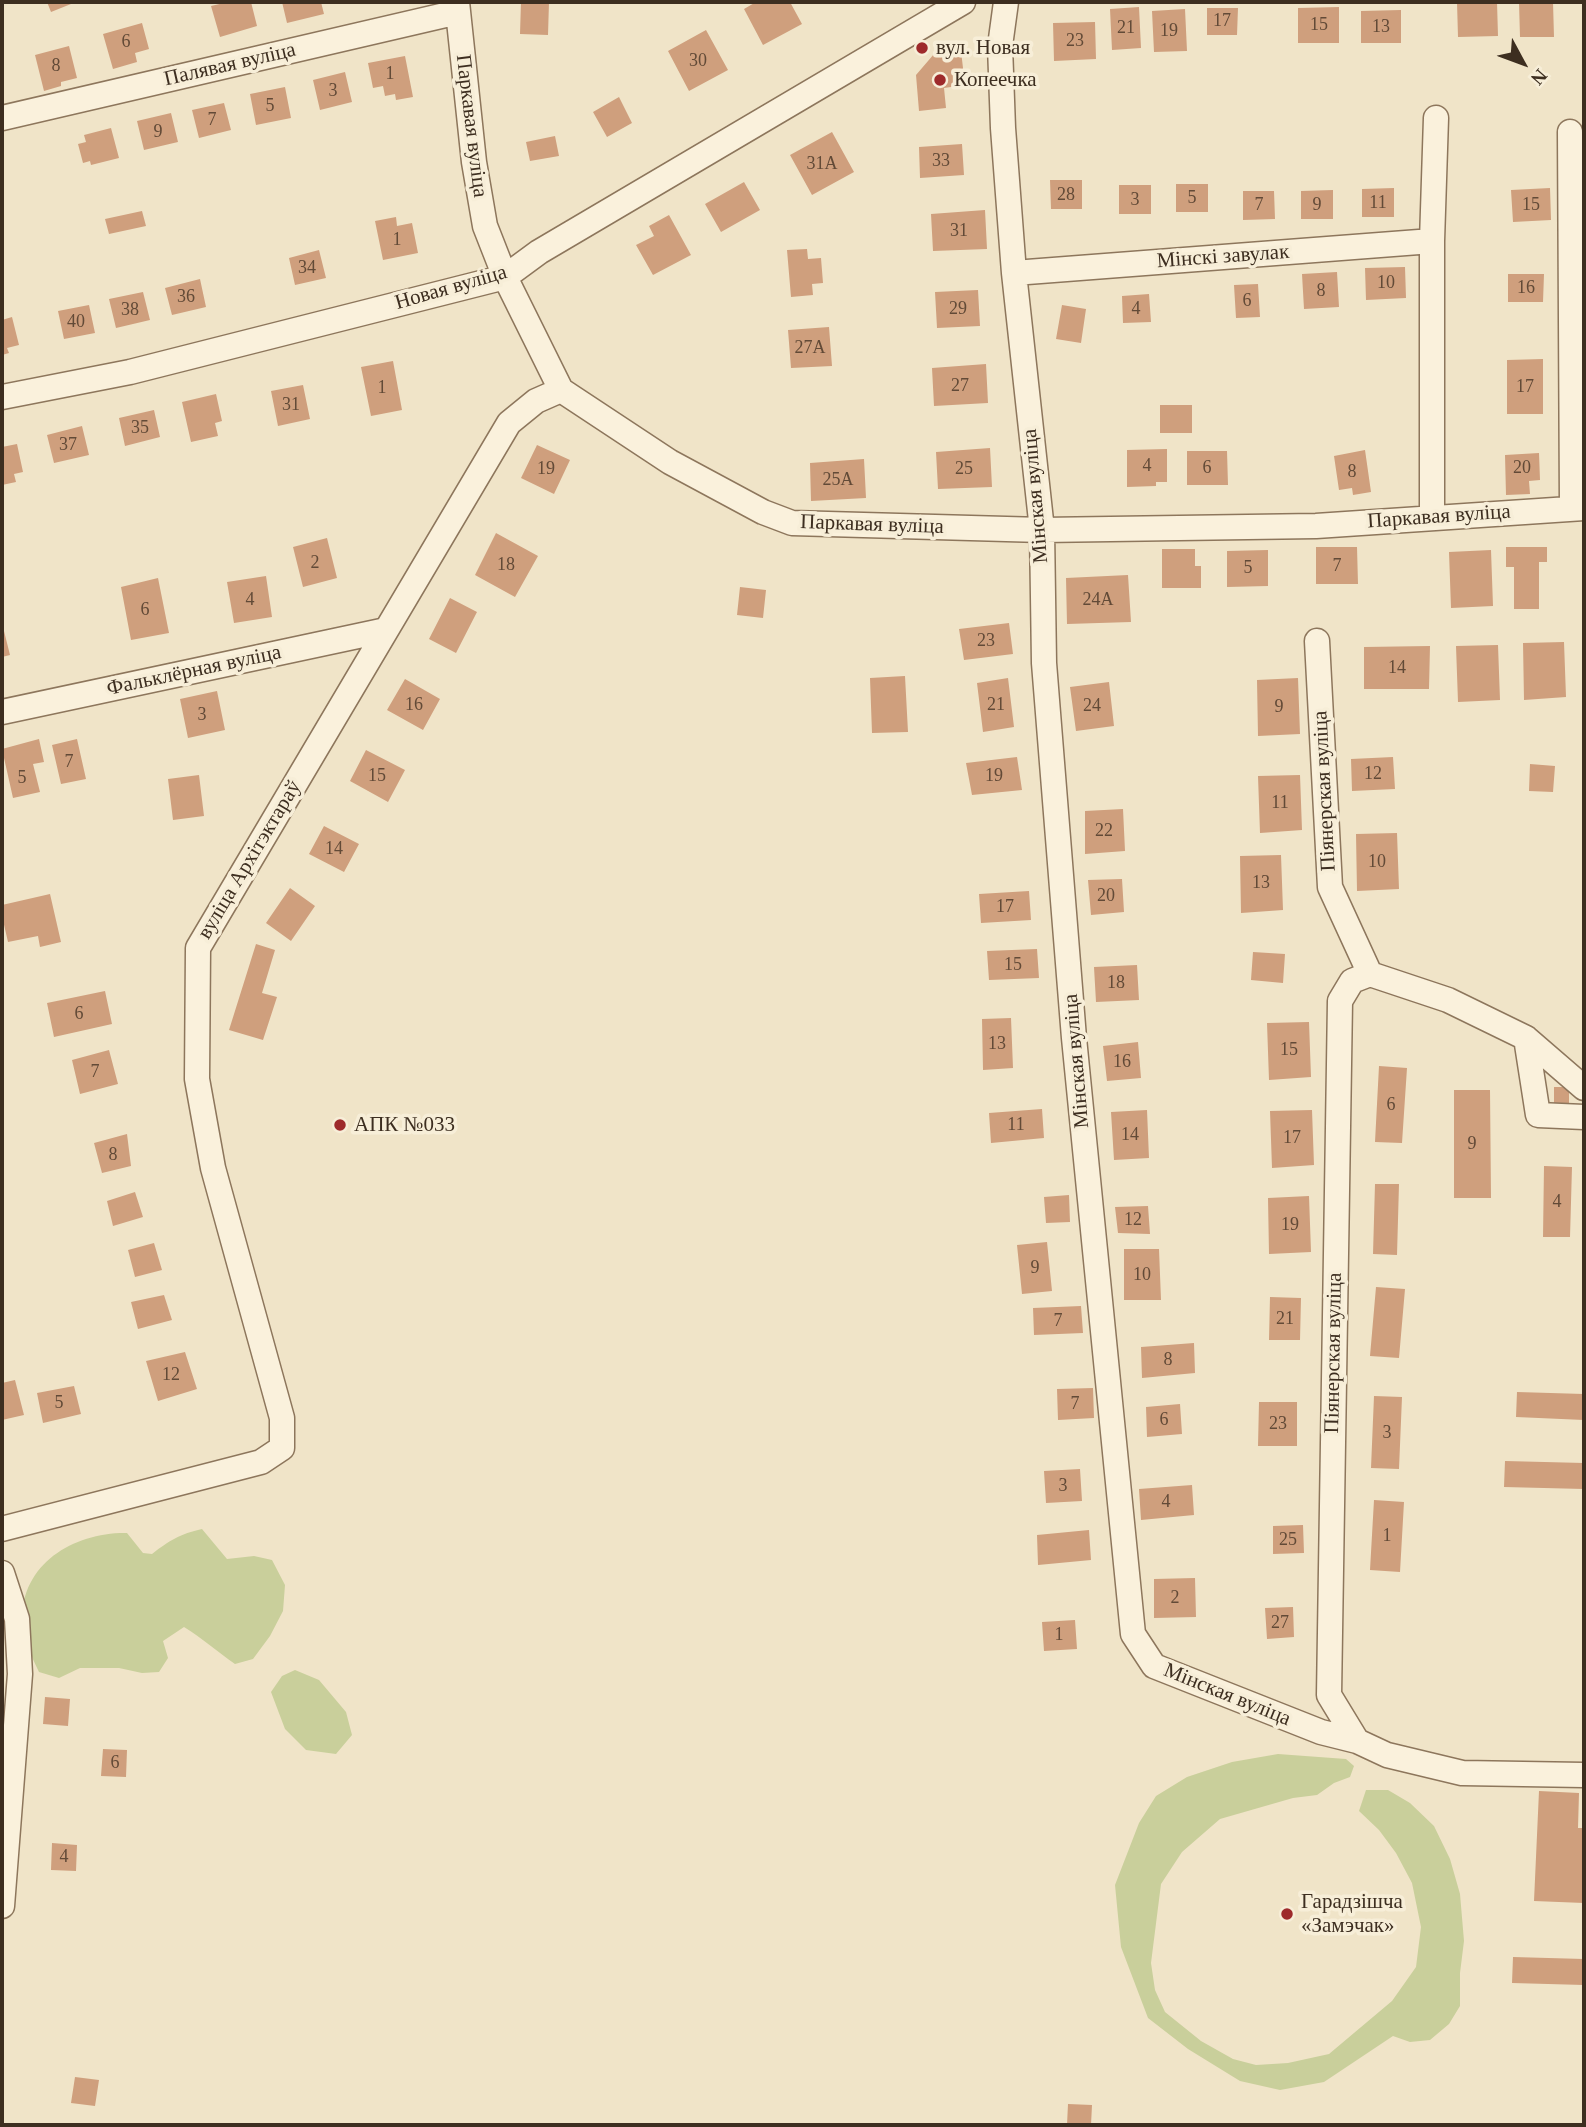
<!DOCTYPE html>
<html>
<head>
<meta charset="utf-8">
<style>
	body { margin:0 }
	#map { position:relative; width:1586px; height:2127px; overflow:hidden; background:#f0e4c8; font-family:"Times New Roman",serif }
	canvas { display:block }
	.frame { position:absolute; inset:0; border:4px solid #3d2e20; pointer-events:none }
	.north { position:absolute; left:1488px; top:28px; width:70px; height:70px; -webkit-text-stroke:5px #f7eed8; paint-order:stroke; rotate:131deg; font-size:19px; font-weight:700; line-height:28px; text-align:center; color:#3d2e20 }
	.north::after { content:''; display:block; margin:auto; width:24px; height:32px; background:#3d2e20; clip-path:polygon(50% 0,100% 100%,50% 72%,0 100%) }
</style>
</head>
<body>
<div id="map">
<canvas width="1586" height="2127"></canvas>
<div class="frame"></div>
<div class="north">N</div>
</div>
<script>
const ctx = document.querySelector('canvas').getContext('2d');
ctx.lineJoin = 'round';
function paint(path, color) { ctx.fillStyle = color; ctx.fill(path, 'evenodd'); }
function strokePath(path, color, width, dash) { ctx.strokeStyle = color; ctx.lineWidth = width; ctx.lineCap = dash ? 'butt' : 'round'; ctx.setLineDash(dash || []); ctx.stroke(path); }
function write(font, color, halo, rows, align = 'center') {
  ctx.font = font + ' "Times New Roman",serif'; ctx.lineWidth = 7; ctx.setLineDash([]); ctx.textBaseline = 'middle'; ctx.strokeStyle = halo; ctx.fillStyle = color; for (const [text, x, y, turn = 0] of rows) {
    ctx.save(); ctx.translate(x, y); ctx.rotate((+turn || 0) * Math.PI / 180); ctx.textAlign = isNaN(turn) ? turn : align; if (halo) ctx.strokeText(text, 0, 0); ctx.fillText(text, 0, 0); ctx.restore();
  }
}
paint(new Path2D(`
	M202,1529L227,1559L254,1556L272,1560L285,1585L283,1611L270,1636L253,1659L235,1664C218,1652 202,1638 184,1627L163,1641L168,1658L159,1672L142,1673L119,1668H80L59,1678L39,1672C32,1657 22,1637 22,1621C21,1563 75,1532 127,1533L143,1553L152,1554C170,1540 180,1534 202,1529Z
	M295,1670L319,1680L346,1712L352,1735L336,1754L306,1750L285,1729L271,1692L282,1676Z
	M1278,1754L1346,1759L1354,1766L1350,1777L1334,1783L1317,1795L1293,1798L1220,1819L1182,1852L1161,1884L1151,1963L1155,1990L1165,2012L1201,2041L1233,2059L1256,2065L1288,2063L1329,2054L1392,2001L1416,1967L1421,1927L1412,1883L1396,1853L1379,1830L1359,1811L1366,1790H1388L1410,1803L1434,1826L1450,1859L1460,1894L1464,1941L1460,1973V2006L1449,2024L1430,2040L1410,2042L1393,2036L1324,2082L1280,2090L1240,2081L1188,2049L1148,2018L1121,1947L1115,1885L1139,1823L1156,1796L1187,1777L1232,1762Z`), '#c9cf9b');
paint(new Path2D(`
	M47,2H76L51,12Z
	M228,2H251L257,26L220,37L211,6Z
	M282,2H321L324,14L287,23Z
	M521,2H549L548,35L520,34Z
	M756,2H790L802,24L763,45L744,9Z
	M1457,2H1497L1498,36L1458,37Z
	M1519,2H1553L1554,37H1520Z
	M1139,7L1141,48L1112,50L1110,9Z
	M1339,7V43H1298V8Z
	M1207,8H1238L1237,35H1207Z
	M1185,9L1187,51L1154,52L1152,11Z
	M1401,10V43H1361V11Z
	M1095,22L1096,59L1054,61L1053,23Z
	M142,23L149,49L135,53L137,62L113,69L103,34Z
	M706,30L728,70L689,91L668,51Z
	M69,46L77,78L61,82V86L44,91L35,55Z
	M961,51L965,85L944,88L946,108L919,111L916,75L934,54Z
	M405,56L413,97L396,100L395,94L385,96L383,86L373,88L368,63Z
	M345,72L352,102L320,110L313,80Z
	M285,87L291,118L256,125L250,94Z
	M619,97L632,123L607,137L593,112Z
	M224,103L231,130L199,138L192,110Z
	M171,113L178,142L144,150L137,121Z
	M111,128L119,158L91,165L90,161L83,163L78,144L86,142L84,135Z
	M832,132L854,172L812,195L790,155Z
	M555,136L559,156L530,161L526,142Z
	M962,144L964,175L920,178L919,147Z
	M1050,180H1082V209H1051Z
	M744,182L760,210L721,232L705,204Z
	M1176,184H1208V212H1176Z
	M1119,185H1151V214H1119Z
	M1394,188V217H1362V189Z
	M1550,188L1551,220L1513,222L1511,190Z
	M1333,190V219H1301V191Z
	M1243,191H1274L1275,219L1243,220Z
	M985,210L987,249L933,251L931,214Z
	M142,211L146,226L109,234L105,219Z
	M669,215L691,255L653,275L636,245L654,236L649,226Z
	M396,217L397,226L412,223L418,253L383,260L375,221Z
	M807,249L808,259L821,258L823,283L812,284L813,295L791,297L787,250Z
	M319,250L326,278L295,285L289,258Z
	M1405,267L1406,298L1366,300L1365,268Z
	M1337,272L1339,307L1304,309L1302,274Z
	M1508,274H1544L1543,302H1508Z
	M200,279L206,307L172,315L165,288Z
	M1258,284L1260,317L1236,318L1234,285Z
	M978,290L980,326L937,328L935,292Z
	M143,292L150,320L116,328L109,299Z
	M1149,294L1151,322L1123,323L1122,296Z
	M89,305L95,333L64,339L58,311Z
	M1062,305L1086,309L1081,343L1056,339Z
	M12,317L19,345L7,348L9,353L2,355V320Z
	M829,327L832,366L791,368L788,330Z
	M1543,359V414H1507V360Z
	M393,361L402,410L371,416L361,367Z
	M986,364L988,403L934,406L932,368Z
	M303,385L310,419L278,426L271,391Z
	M216,394L222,421L215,423L218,436L191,442L182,402Z
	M1160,405H1192V433H1160Z
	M154,410L160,437L125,446L119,418Z
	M82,426L89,455L54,463L47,435Z
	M17,444L23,472L14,474L16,482L2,485V447Z
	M537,445L570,460L554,494L521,478Z
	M990,448L992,487L938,489L936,452Z
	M1167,449V482H1156V486L1127,487V450Z
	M1365,450L1371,492L1353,495L1352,488L1339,490L1334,456Z
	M1187,451H1227L1228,485H1187Z
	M1539,453L1540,480L1529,481L1530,494L1506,495L1505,455Z
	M864,459L866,498L811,501L810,463Z
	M496,533L538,556L515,597L475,575Z
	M327,538L337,578L303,587L293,547Z
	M1316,547H1357L1358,584H1316Z
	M1506,547H1547V562H1539V609H1514V567H1506Z
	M1162,549H1195V566H1201V588H1162Z
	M1268,550V586L1227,587V551Z
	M1491,550L1493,606L1451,608L1449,552Z
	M1128,575L1131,622L1067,624L1066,578Z
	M266,576L272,617L234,623L227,582Z
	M158,578L169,633L131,640L121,587Z
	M740,587L766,590L763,618L737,615Z
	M450,598L477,612L456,653L429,639Z
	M2,623L10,655L2,657Z
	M1009,623L1013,654L964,660L959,629Z
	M1564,642L1566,697L1524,700L1523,643Z
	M1498,645L1500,700L1458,702L1456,646Z
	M1430,646L1429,689H1364V647Z
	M905,676L908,732L872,733L870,678Z
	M1008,678L1014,727L983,732L977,683Z
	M1298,678L1300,734L1258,736L1257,680Z
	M405,679L440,699L423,730L387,710Z
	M1109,682L1114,726L1076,731L1070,687Z
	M217,691L225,730L188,738L180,699Z
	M39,739L44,762L33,764L40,792L13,798L2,749Z
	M77,739L86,779L61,784L52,745Z
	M366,750L405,770L388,802L350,781Z
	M1017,757L1022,790L972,795L966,763Z
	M1393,757L1395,789L1352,791L1351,759Z
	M1530,764L1555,766L1553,792L1529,791Z
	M199,775L204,816L173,820L168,779Z
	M1300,775L1302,830L1260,833L1258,776Z
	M1123,809L1125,851L1085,854V811Z
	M324,826L359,844L344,872L309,854Z
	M1397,833L1399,889L1357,891L1356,834Z
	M1281,855L1283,910L1241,913L1240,856Z
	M1122,879L1124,912L1091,915L1088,880Z
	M290,888L315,906L291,941L266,923Z
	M1029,891L1031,920L981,923L979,894Z
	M50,894L61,942L40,947L38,936L8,942L2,916V905Z
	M256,944L275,950L262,993L277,997L263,1040L229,1030Z
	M1037,949L1039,978L989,980L987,951Z
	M1253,952L1285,954L1283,983L1251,980Z
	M1137,965L1139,1000L1096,1002L1094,967Z
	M105,991L112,1024L54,1037L47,1003Z
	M1011,1018L1013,1068L983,1070L982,1019Z
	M1309,1022L1311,1077L1269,1080L1267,1023Z
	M1138,1042L1141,1078L1107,1081L1103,1046Z
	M109,1050L118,1084L80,1094L72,1060Z
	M1379,1066L1407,1068L1402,1143L1375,1142Z
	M1554,1087H1569V1105L1554,1104Z
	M1454,1090H1490L1491,1198H1454Z
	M1042,1109L1044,1138L991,1143L989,1113Z
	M1147,1110L1149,1158L1114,1160L1111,1112Z
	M1312,1110L1314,1165L1272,1168L1270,1111Z
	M127,1134L131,1166L102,1173L94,1143Z
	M1544,1166L1572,1167L1570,1237H1543Z
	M1375,1184H1399L1397,1255L1373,1254Z
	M135,1192L143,1217L113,1226L107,1201Z
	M1069,1195L1070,1222L1046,1223L1044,1197Z
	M1309,1196L1311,1252L1269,1254L1268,1198Z
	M1148,1206L1150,1234L1118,1233L1115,1207Z
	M1047,1242L1052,1291L1022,1294L1017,1245Z
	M154,1243L162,1270L135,1277L128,1250Z
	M1124,1249H1159L1161,1300H1124Z
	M1376,1287L1405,1289L1399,1358L1370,1356Z
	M164,1295L172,1320L138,1329L131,1302Z
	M1270,1297L1301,1298L1300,1340H1269Z
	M1081,1306L1083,1333L1034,1335L1033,1308Z
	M1194,1343L1195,1373L1142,1378L1141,1347Z
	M185,1352L197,1389L158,1401L146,1361Z
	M15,1380L24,1415L2,1420V1383Z
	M74,1386L81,1414L43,1423L37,1393Z
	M1093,1388L1094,1418L1058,1420L1057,1389Z
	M1517,1392L1584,1394V1420L1516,1417Z
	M1374,1396L1402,1397L1399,1469L1371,1468Z
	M1259,1402H1297V1446H1258Z
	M1180,1404L1182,1434L1147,1437L1146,1407Z
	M1505,1461L1584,1463V1489L1504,1487Z
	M1080,1469L1082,1501L1046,1503L1044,1471Z
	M1192,1485L1194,1515L1141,1520L1139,1489Z
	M1374,1500L1404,1502L1400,1572L1370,1570Z
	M1303,1525L1304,1553L1273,1554V1526Z
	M1089,1530L1091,1560L1038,1565L1037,1535Z
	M1195,1578L1196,1617L1154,1618V1579Z
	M1293,1607L1294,1637L1267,1639L1265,1608Z
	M1075,1620L1077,1649L1044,1651L1042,1622Z
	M45,1697L70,1699L68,1726L43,1724Z
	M103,1749L127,1750L126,1777L101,1776Z
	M1539,1791L1579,1793L1578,1828H1584V1903L1534,1901Z
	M52,1843L77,1845L76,1871L51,1870Z
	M1513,1957L1584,1959V1985L1512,1983Z
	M75,2077L99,2080L95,2106L71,2103Z
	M1068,2104L1092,2105L1091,2125H1067Z`), '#cf9f7d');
const street = new Path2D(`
	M457,2L474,162L485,226L505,277L561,390L670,462L763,512L792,523L1042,530L1316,526L1584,508
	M1006,2L1000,46L1003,128L1014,273L1042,530L1044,663L1074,1038L1133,1634L1154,1666L1321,1732L1357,1741L1387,1755L1462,1773L1584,1775
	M2,118L458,12
	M1570,132L1572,508
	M1014,273L1432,241
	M2,397L130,372L505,277L539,252L963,2
	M1432,517V241L1436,118
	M1317,641L1330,887L1370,974L1352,981L1340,1001L1329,1695L1357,1741
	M2,712L386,630
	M1370,974L1448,1000L1526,1038L1538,1115L1584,1117
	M1526,1038L1584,1088
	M2,1529L261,1462L282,1448V1418L213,1168L197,1079L198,948L509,423L536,401L561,390
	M2,1573L17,1619L20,1674L2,1906`);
strokePath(street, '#8d765c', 27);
strokePath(street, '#faf1dc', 24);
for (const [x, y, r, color] of [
	[922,48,7,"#9e2a2b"],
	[940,80,7,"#9e2a2b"],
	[340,1125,7,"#9e2a2b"],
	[1287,1914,7,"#9e2a2b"]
]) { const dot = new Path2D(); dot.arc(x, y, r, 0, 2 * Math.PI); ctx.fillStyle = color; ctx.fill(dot); strokePath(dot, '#f7eed8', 2.5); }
write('18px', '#624a37', null, [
	["17",1222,21],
	["15",1319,25],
	["13",1381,27],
	["21",1126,28],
	["19",1169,31],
	["23",1075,41],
	["6",126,42],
	["30",698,61],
	["8",56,66],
	["1",390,74],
	["3",333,91],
	["5",270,106],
	["7",212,120],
	["9",158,132],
	["33",941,161],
	["31А",822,164],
	["28",1066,195],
	["5",1192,198],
	["3",1135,200],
	["11",1378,203],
	["7",1259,205],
	["9",1317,205],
	["15",1531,205],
	["31",959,231],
	["1",397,240],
	["34",307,268],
	["10",1386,283],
	["16",1526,288],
	["8",1321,291],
	["36",186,297],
	["6",1247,301],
	["29",958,309],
	["4",1136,309],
	["38",130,310],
	["40",76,322],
	["27А",810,348],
	["27",960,386],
	["17",1525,387],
	["1",382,388],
	["31",291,405],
	["35",140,428],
	["37",68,445],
	["4",1147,466],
	["6",1207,468],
	["20",1522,468],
	["19",546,469],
	["25",964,469],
	["8",1352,472],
	["25А",838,480],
	["2",315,563],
	["18",506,565],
	["7",1337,566],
	["5",1248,568],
	["4",250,600],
	["24А",1098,600],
	["6",145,610],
	["23",986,641],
	["14",1397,668],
	["16",414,705],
	["21",996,705],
	["24",1092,706],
	["9",1279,707],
	["3",202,715],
	["7",69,762],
	["12",1373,774],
	["15",377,776],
	["19",994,776],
	["5",22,778],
	["11",1280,803],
	["22",1104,831],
	["14",334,849],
	["10",1377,862],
	["13",1261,883],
	["20",1106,896],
	["17",1005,907],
	["15",1013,965],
	["18",1116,983],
	["6",79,1014],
	["13",997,1044],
	["15",1289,1050],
	["16",1122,1062],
	["7",95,1072],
	["6",1391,1105],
	["11",1016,1125],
	["14",1130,1135],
	["17",1292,1138],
	["9",1472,1144],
	["8",113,1155],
	["4",1557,1202],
	["12",1133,1220],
	["19",1290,1225],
	["9",1035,1268],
	["10",1142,1275],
	["21",1285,1319],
	["7",1058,1321],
	["8",1168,1360],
	["12",171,1375],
	["5",59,1403],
	["7",1075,1404],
	["6",1164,1420],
	["23",1278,1424],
	["3",1387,1433],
	["3",1063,1486],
	["4",1166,1502],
	["1",1387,1536],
	["25",1288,1540],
	["2",1175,1598],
	["27",1280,1623],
	["1",1059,1635],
	["6",115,1763],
	["4",64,1857]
]);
write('21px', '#3d2e20', '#f7eed8', [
	["вул. Новая",936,48],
	["Копеечка",954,80],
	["АПК №033",354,1125],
	["Гарадзішча",1301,1902],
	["«Замэчак»",1301,1926]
], 'left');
write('21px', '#3d2e20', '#f7eed8', [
	["Палявая вуліца",230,65,-13],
	["Паркавая вуліца",471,126,83],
	["Мінскі завулак",1223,257,-4],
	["Новая вуліца",451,288,-16],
	["Мінская вуліца",1036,496,-95],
	["Паркавая вуліца",1439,517,-4],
	["Паркавая вуліца",872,525,2],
	["Фальклёрная вуліца",194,671,-12],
	["Піянерская вуліца",1325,791,-93],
	["вуліца Архітэктараў",250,860,-59],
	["Мінская вуліца",1077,1061,-95],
	["Піянерская вуліца",1334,1353,-89],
	["Мінская вуліца",1227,1695,22]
]);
</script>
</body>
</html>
